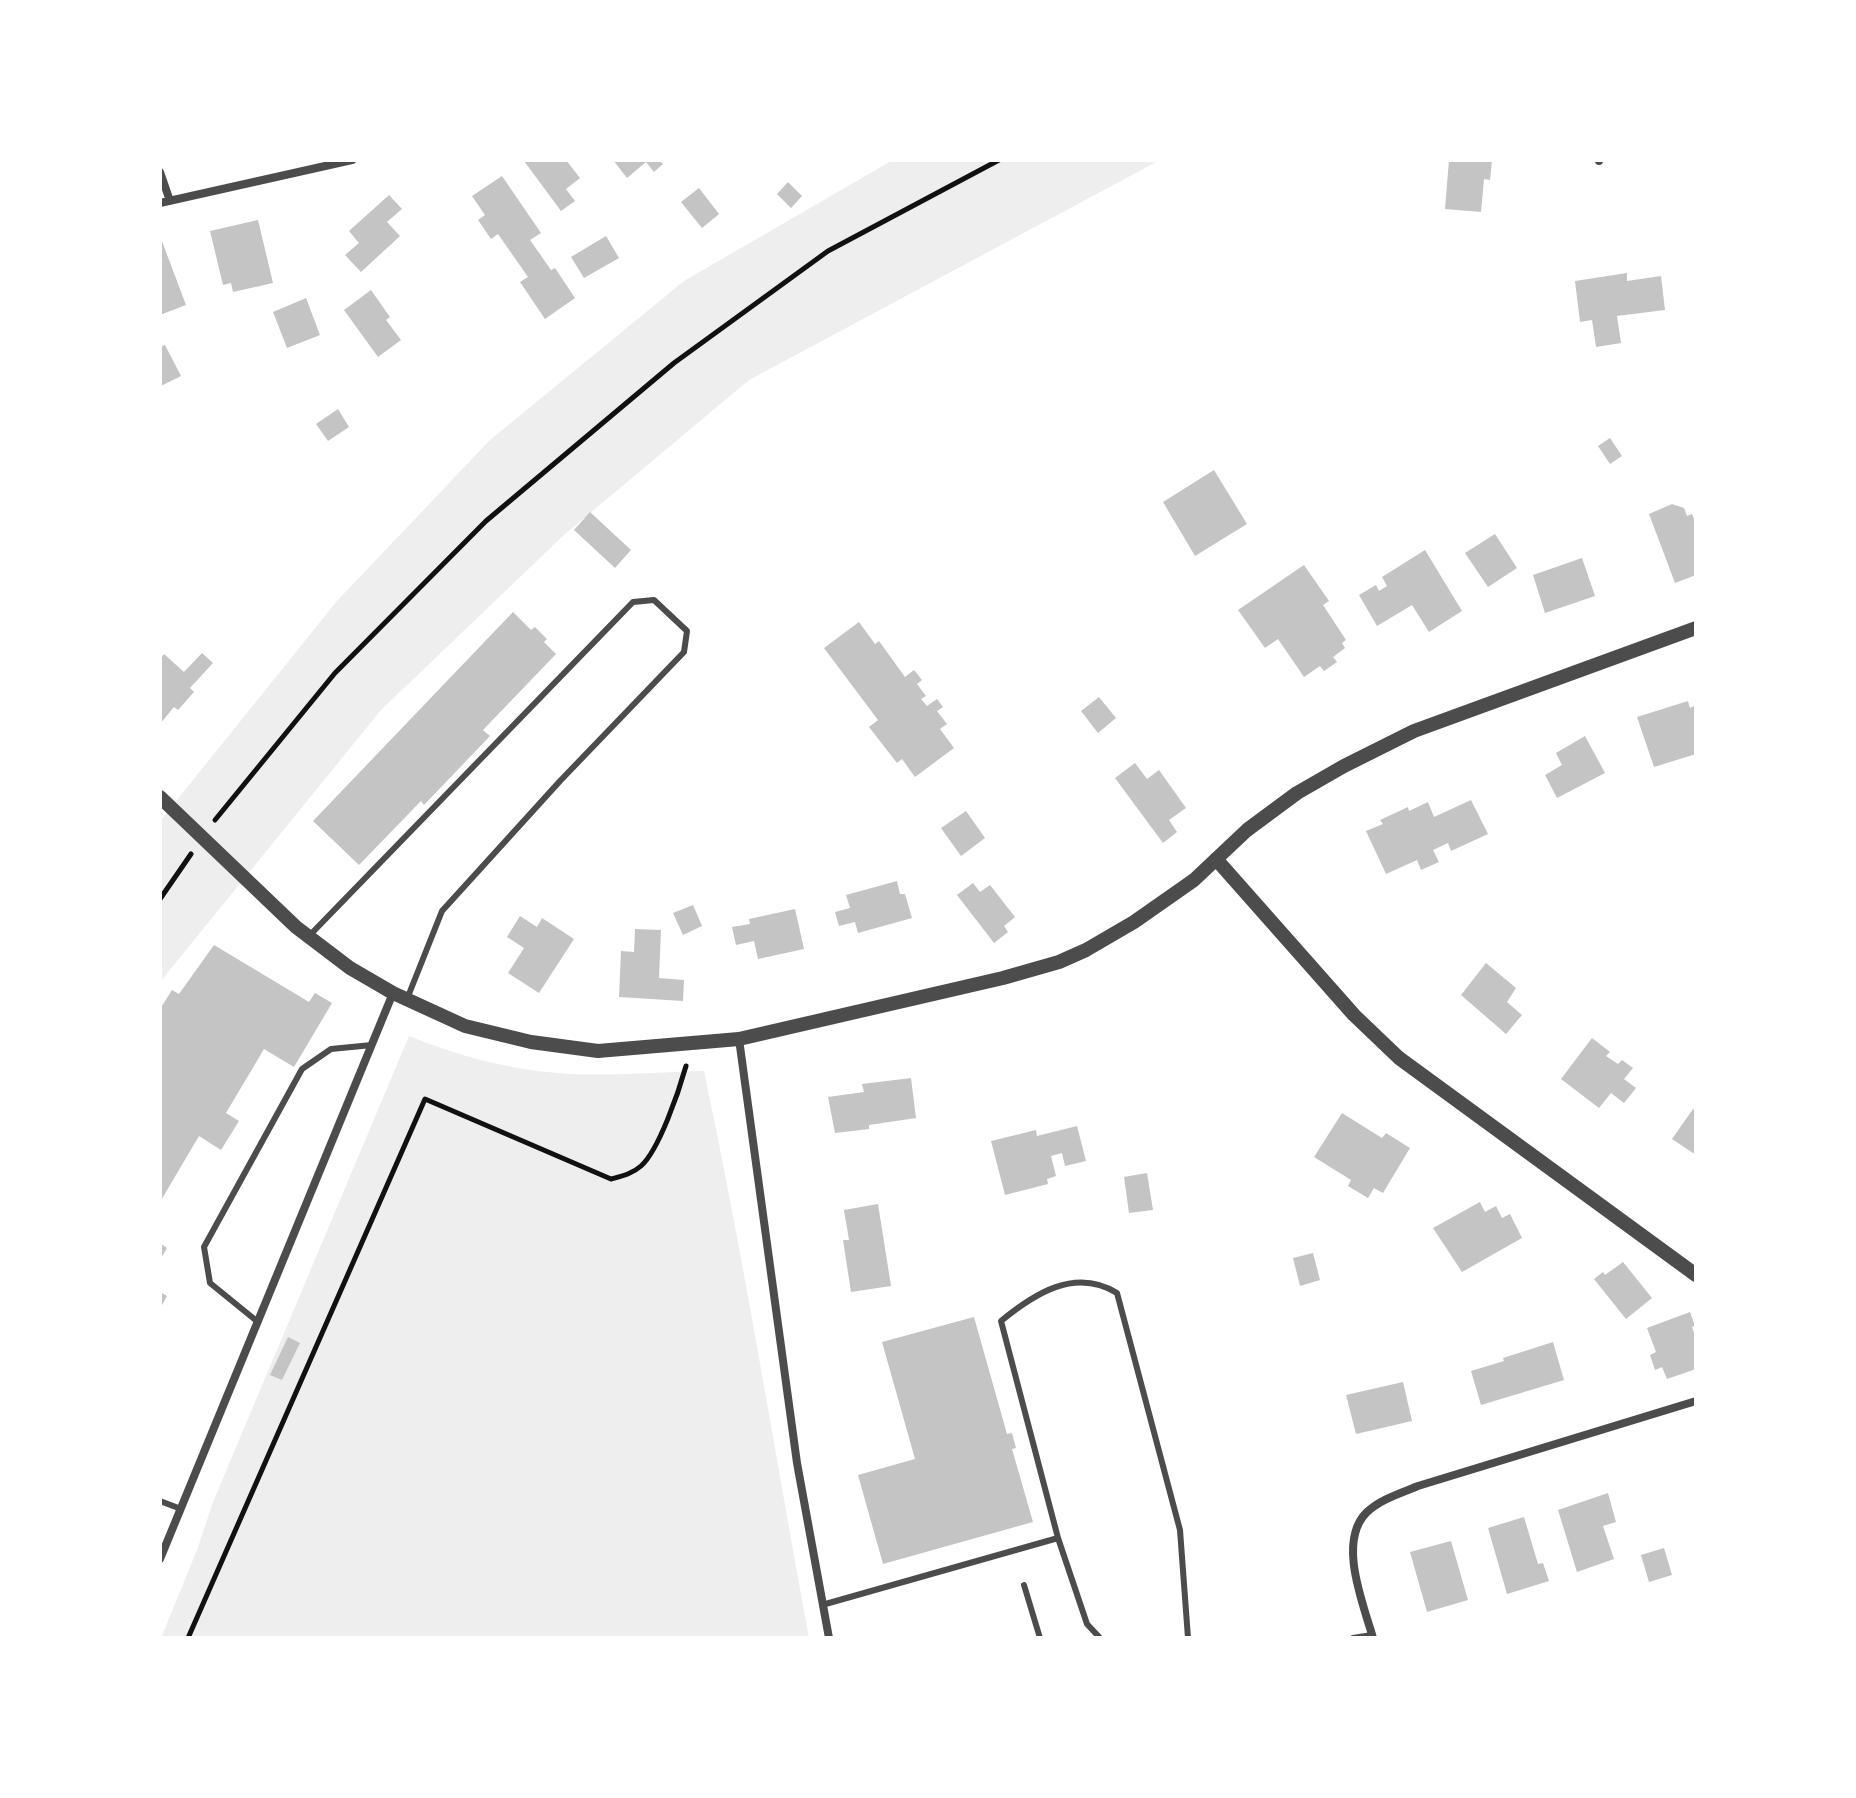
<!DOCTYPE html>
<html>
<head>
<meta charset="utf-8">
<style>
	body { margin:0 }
	#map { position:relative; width:1856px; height:1798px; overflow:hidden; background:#fff; font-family:Quicksand,sans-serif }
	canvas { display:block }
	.frame { position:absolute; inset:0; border:162px solid #fff; pointer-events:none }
</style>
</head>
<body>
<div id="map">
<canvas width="1856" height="1798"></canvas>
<div class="frame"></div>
</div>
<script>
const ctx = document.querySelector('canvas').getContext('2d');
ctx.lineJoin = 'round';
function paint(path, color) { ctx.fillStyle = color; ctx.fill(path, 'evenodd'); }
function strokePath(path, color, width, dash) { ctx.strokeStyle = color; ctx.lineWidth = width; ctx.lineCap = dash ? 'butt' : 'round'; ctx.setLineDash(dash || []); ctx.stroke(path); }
paint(new Path2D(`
	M893,160H1160L749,380L565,534L381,710L160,982V821L337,601L490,440L684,281Z
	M409,1036C456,1055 506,1069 557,1073C605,1077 656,1072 704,1071C744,1259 774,1449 809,1638H161L197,1550L213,1502Z`), '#eee');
paint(new Path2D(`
	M526,160H566L580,178L566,189L575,201L561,211L524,161Z
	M613,160H659L663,164L654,172L646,162L627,178Z
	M1449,160H1492L1490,180L1484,179L1481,212L1445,209Z
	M502,176L541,233L530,240L551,270L555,268L575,298L545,319L520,282L528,277L498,234L491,239L478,220L485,215L472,196Z
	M788,182L802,196L791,208L777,194Z
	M699,188L719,214L702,228L681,202Z
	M389,195L402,209L387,222L400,236L361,272L345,255L359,243L349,231Z
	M258,220L273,283L233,292L231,283L223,285L210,231Z
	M160,236L186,305L160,315Z
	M606,236L619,258L584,278L571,257Z
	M1627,273V281L1661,276L1665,310L1617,316L1621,343L1596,347L1592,320L1580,322L1575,281Z
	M371,290L390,317L386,320L401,340L378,357L344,310Z
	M306,298L320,335L287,348L273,312Z
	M165,345L181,376L161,386L160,347Z
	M338,409L349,427L328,441L316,424Z
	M1610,438L1622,456L1610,464L1598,446Z
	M1214,470L1247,524L1195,556L1163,502Z
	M1672,504L1684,508L1687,516L1692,514L1696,524V575L1675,583L1649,514Z
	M590,512L631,550L615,568L574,530Z
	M1495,534L1517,568L1488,587L1465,553Z
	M1425,550L1462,611L1429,632L1412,605L1377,626L1359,595L1376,585L1379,591L1387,586L1382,577Z
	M1582,558L1595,596L1545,613L1533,575Z
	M1304,565L1329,601L1323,605L1346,640L1342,643L1345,648L1333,657L1337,662L1324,671L1320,666L1304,677L1278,639L1265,648L1238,610Z
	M513,612L531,630L535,627L547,639L544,642L556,654L483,730L490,736L424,805L421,801L359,865L313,821Z
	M859,622L875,644L879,641L905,677L914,670L922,680L917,684L926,696L921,699L927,706L937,699L943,707L937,711L947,724L940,729L954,748L915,777L902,759L897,763L869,727L878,720L824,648Z
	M202,653L213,663L190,688L194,692L178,710L174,707L160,724V659L164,654L184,672Z
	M1099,697L1116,718L1098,733L1081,711Z
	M1688,701L1690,708L1696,705V754L1654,767L1637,717Z
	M1585,736L1605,773L1557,798L1545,775L1562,765L1556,753Z
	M1135,763L1147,779L1159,770L1186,808L1169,820L1177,832L1163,843L1115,778Z
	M1471,800L1488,834L1451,851L1448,843L1433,850L1439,862L1421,870L1417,860L1386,874L1366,831L1383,824L1380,820L1408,807L1409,811L1428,802L1434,817Z
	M966,811L985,838L961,856L941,828Z
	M897,881L900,894H905L912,918L858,933L855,922L839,926L835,912L850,908L846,895Z
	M973,883L980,892L990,885L1015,917L1004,926L1008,932L994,943L957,895Z
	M693,905L702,926L683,935L673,913Z
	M795,909L804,949L758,959L754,941L736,945L732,927L750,924L749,919Z
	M520,916L537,927L542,918L574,939L539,993L508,973L524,948L507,937Z
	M635,929L661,930L659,978L684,980L683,1001L619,997L621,951L634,952Z
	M214,945L309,1002L315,993L332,1003L294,1067L264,1049L226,1113L239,1121L221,1150L199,1136L160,1202V1009L172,990L179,994Z
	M1486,963L1516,988L1507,1002L1522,1015L1506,1034L1461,995Z
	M1592,1038L1610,1052L1606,1056L1618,1064L1622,1060L1633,1068L1624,1079L1636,1088L1624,1103L1611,1093L1599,1108L1561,1079Z
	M911,1078L916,1118L869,1125V1129L835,1133L828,1097L864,1092L862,1084Z
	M1693,1109L1696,1111V1155L1672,1139Z
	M1342,1113L1382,1138L1386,1133L1410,1148L1383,1193L1374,1188L1368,1198L1348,1186L1351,1180L1314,1157Z
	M1077,1126L1086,1161L1065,1166L1062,1153L1051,1156L1056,1176L1047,1179L1048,1184L1005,1195L991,1141L1036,1130L1037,1136Z
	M1147,1173L1153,1210L1129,1213L1124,1177Z
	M1480,1202L1485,1212L1496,1206L1502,1218L1510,1214L1522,1238L1462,1272L1433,1228Z
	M878,1204L891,1286L851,1292L843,1240H849L844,1210Z
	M160,1243L167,1248L160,1260Z
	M1313,1253L1320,1280L1300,1286L1293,1258Z
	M1623,1262L1652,1298L1626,1319L1594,1279L1603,1272L1605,1275Z
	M160,1292L167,1296L160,1309Z
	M1690,1312L1695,1326L1692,1327L1696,1339V1369L1667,1379L1662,1367L1655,1370L1650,1355L1656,1352L1647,1328Z
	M974,1317L1007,1434L1012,1433L1016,1448L1012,1449L1033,1522L883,1564L858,1475L915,1459L882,1342Z
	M288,1337L300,1343L282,1380L270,1375Z
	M1553,1342L1564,1380L1481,1405L1471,1371L1504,1361L1503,1358Z
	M1403,1382L1412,1421L1356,1434L1346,1395Z
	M1608,1493L1616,1522L1603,1526L1614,1559L1577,1572L1558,1510Z
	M1524,1517L1538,1564L1543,1563L1549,1581L1507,1594L1488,1528Z
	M1451,1541L1468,1600L1427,1612L1410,1552Z
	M1664,1548L1672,1575L1649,1582L1641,1555Z`), '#c4c4c4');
strokePath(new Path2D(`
	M215,820L335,673L486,521L674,363L828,251L999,160
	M160,899L191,854
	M188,1638L425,1099L611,1179C622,1176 632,1174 641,1166C659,1150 679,1091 686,1066`), '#111', 5);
strokePath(new Path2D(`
	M310,935L633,602L654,600L687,631L684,652L560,781L442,911L407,999
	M258,1322L210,1283L204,1247L302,1069L331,1049L372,1045
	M160,1501L181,1509
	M1058,1538L1001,1321C1034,1294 1075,1267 1117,1293L1180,1530L1188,1638
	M1024,1585L1040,1638
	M822,1605L1058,1538L1087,1624L1100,1638
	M1353,1638L1372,1635`), '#4c4c4c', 6);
strokePath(new Path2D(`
	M1599,161V160
	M160,172L170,201
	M160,203L352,160
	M739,1039L797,1463L829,1638
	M160,1559L393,993
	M1373,1638C1363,1603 1337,1541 1367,1512C1381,1499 1401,1493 1418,1486L1696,1401`), '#4c4c4c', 8);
strokePath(new Path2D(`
	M160,797L296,927L350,968L393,993L465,1026L531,1042L598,1051L739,1039L1003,978L1059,962L1086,950L1134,922L1194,880L1247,830L1297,793L1344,766L1414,731L1696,628
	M1216,859L1354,1015L1399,1058L1696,1275`), '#4c4c4c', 14);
</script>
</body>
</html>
